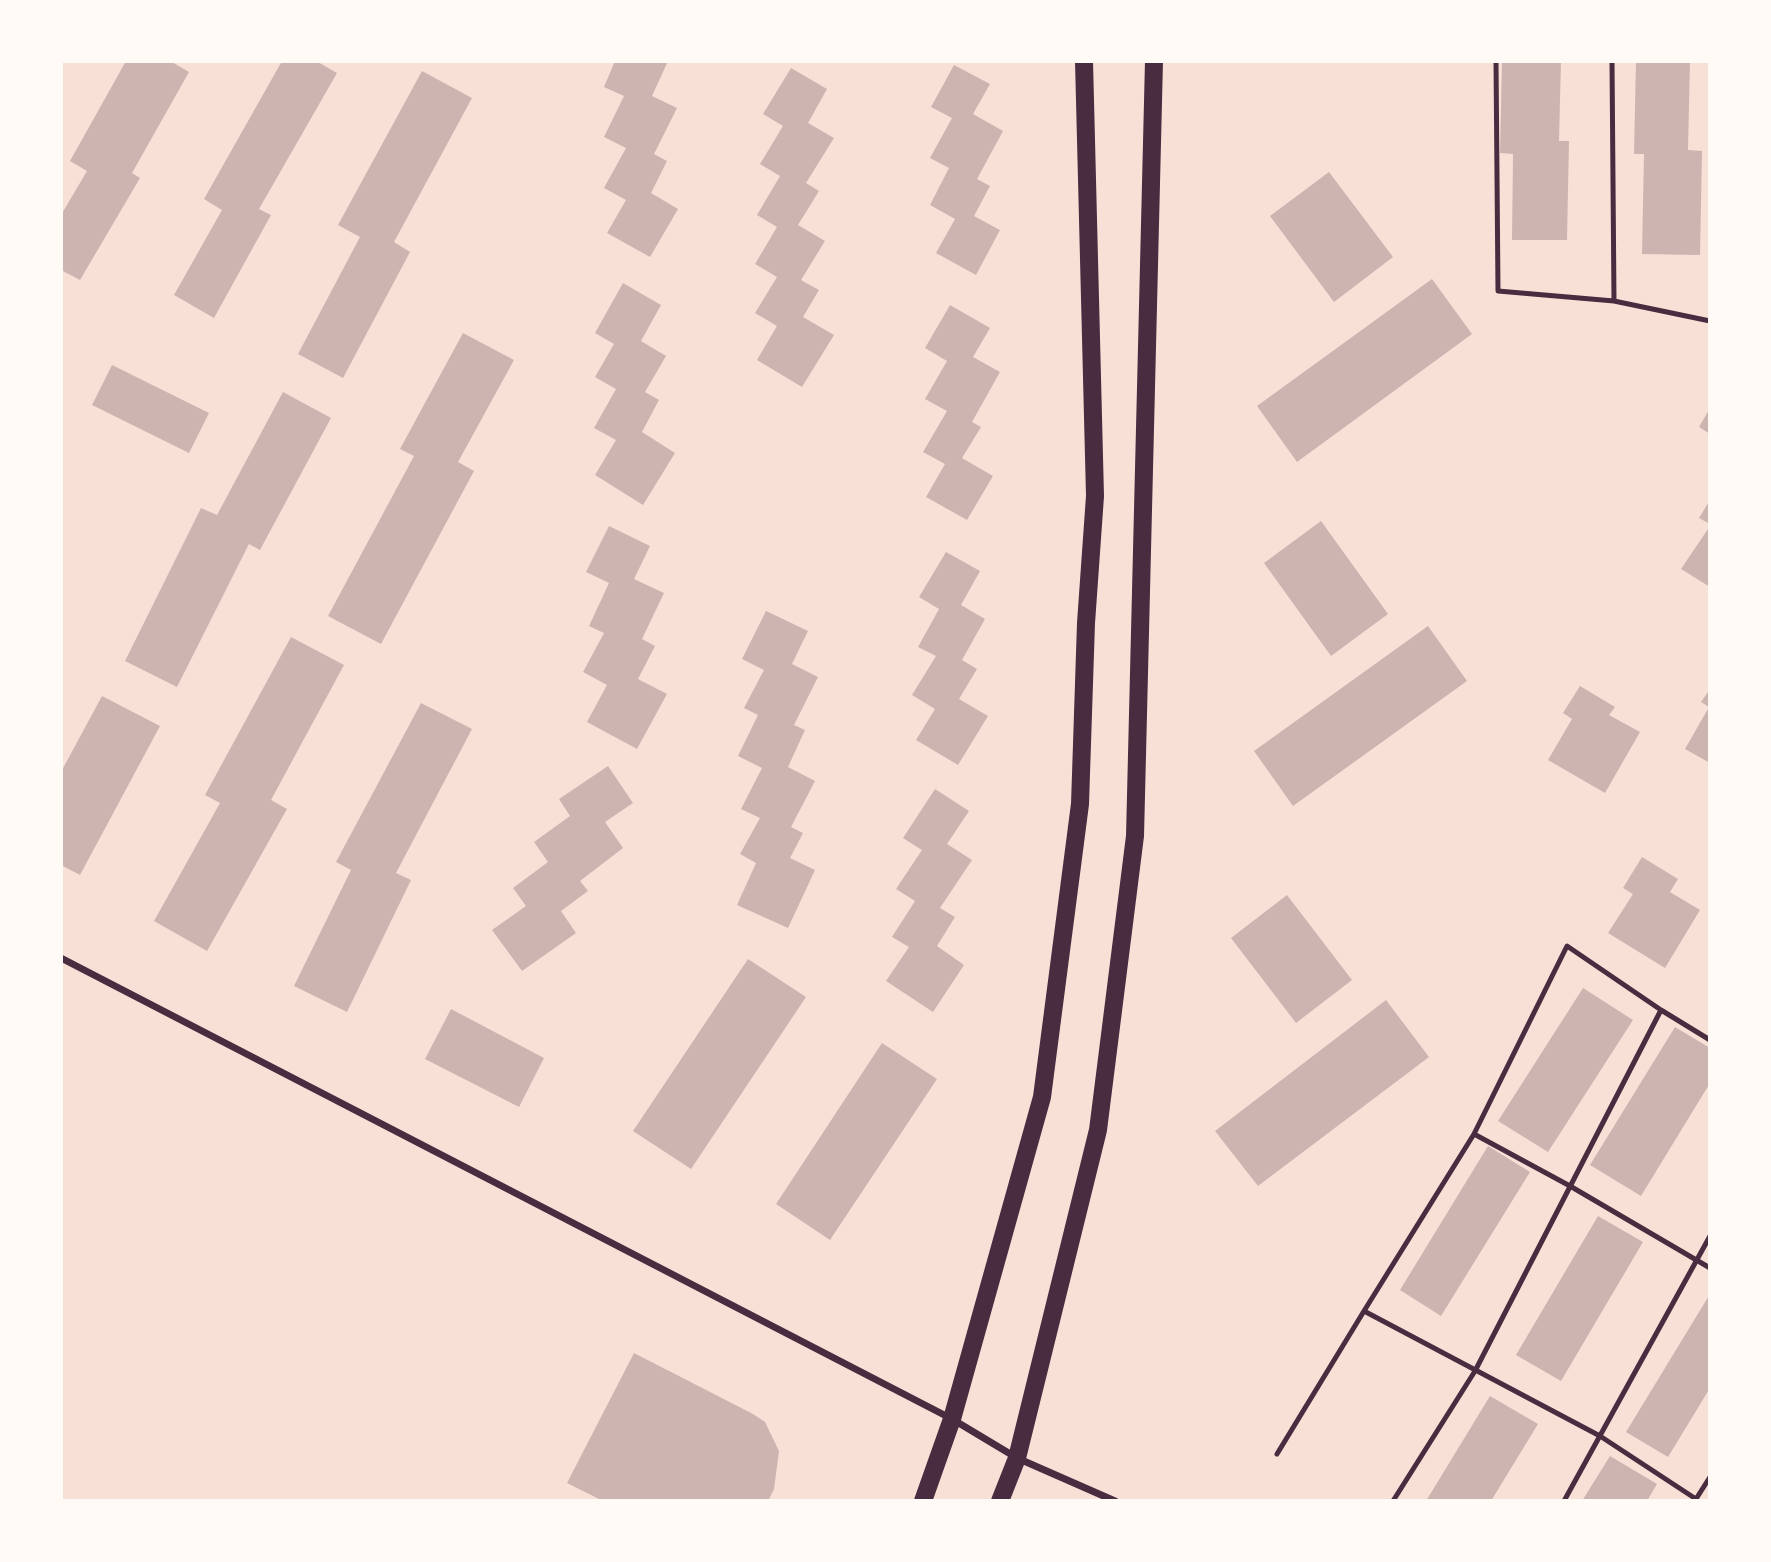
<!DOCTYPE html>
<html>
<head>
<meta charset="utf-8">
<style>
	body { margin:0 }
	#map { position:relative; width:1771px; height:1562px; overflow:hidden; background:#f7e1d7; font-family:"Public Sans",sans-serif }
	canvas { display:block }
	.frame { position:absolute; inset:0; border:63px solid #fffaf5; pointer-events:none }
</style>
</head>
<body>
<div id="map">
<canvas width="1771" height="1562"></canvas>
<div class="frame"></div>
</div>
<script>
const ctx = document.querySelector('canvas').getContext('2d');
ctx.lineJoin = 'round';
function paint(path, color) { ctx.fillStyle = color; ctx.fill(path, 'evenodd'); }
function strokePath(path, color, width, dash) { ctx.strokeStyle = color; ctx.lineWidth = width; ctx.lineCap = dash ? 'butt' : 'round'; ctx.setLineDash(dash || []); ctx.stroke(path); }
paint(new Path2D(`
	M126,61H170L189,72L132,173L140,178L80,280L61,270V215L87,171L70,161Z
	M282,61H316L337,73L259,209L271,215L214,318L174,295L222,210L204,199Z
	M615,61H668L652,96L677,108L654,154L667,161L651,193L678,209L650,257L607,233L626,200L604,188L626,148L604,137L624,96L604,87Z
	M1502,61H1561L1559,141H1569L1567,240H1512L1513,154L1500,153Z
	M1636,61H1690L1688,150L1702,151L1700,255L1642,254L1644,154H1634Z
	M954,65L990,84L973,114L1003,131L977,179L990,186L974,216L1000,230L976,275L936,253L955,219L930,205L949,168L930,158L952,118L931,107Z
	M791,68L827,89L808,123L834,138L806,183L819,191L798,225L825,241L801,280L819,290L803,317L834,335L802,387L757,360L777,326L755,313L777,277L755,264L777,227L757,215L780,176L760,164L783,126L763,114Z
	M422,71L472,98L394,242L410,252L343,378L298,354L360,237L338,225Z
	M1329,172L1393,257L1334,302L1270,216Z
	M1432,279L1472,334L1297,462L1257,406Z
	M623,283L661,305L641,341L666,356L645,392L659,400L642,432L675,453L643,505L595,475L616,440L594,428L616,389L595,377L614,344L595,333Z
	M950,305L990,328L973,357L1000,372L972,422L981,427L962,458L993,476L967,520L926,497L945,464L923,452L947,411L925,399L947,361L925,348Z
	M463,333L514,360L458,462L474,471L381,644L328,616L414,456L400,449Z
	M112,365L209,413L189,453L92,405Z
	M283,392L331,418L260,550L249,544L177,687L125,661L201,508L217,515Z
	M1710,408V434L1699,427Z
	M1710,500V524L1699,518Z
	M1321,521L1388,614L1331,656L1264,563Z
	M609,526L650,546L634,579L664,593L642,639L655,646L638,679L667,694L637,749L587,722L607,685L583,672L604,633L589,626L609,583L586,572Z
	M1710,526V587L1681,569Z
	M946,552L980,571L961,605L985,619L962,660L977,669L959,699L988,716L958,765L916,740L935,709L912,695L936,656L918,647L939,609L919,597Z
	M766,611L808,631L792,664L818,677L794,725L805,730L788,767L815,781L791,827L803,833L790,858L815,870L788,928L737,905L756,863L740,854L760,818L741,809L762,768L738,756L758,715L744,708L764,670L742,659Z
	M1428,626L1467,681L1293,806L1254,751Z
	M291,637L344,665L271,800L287,809L207,951L154,921L220,803L205,795Z
	M1580,686L1615,707L1609,715L1640,732L1605,793L1548,760L1572,719L1563,713Z
	M1710,689V763L1685,749L1709,707L1701,702Z
	M102,696L160,726L80,875L61,865V772Z
	M421,703L472,729L396,873L411,880L347,1012L294,986L351,870L336,862Z
	M608,766L633,803L605,822L623,848L580,881L588,891L561,911L576,933L522,971L492,930L526,906L513,888L548,862L534,842L570,816L559,799Z
	M935,789L969,811L947,844L972,860L940,908L955,917L937,946L964,965L933,1012L886,981L909,947L892,937L915,901L896,889L922,850L903,838Z
	M1642,857L1678,879L1670,892L1700,910L1665,968L1608,933L1633,894L1623,888Z
	M1287,895L1352,980L1296,1023L1231,938Z
	M748,959L806,997L691,1169L633,1131Z
	M1583,988L1633,1020L1548,1152L1498,1121Z
	M1386,1000L1429,1057L1258,1186L1215,1131Z
	M451,1009L544,1058L519,1107L425,1059Z
	M1675,1027L1710,1048V1083L1641,1196L1590,1165Z
	M882,1043L937,1079L830,1240L776,1204Z
	M1488,1146L1530,1172L1441,1316L1400,1290Z
	M1598,1216L1643,1242L1561,1381L1516,1355Z
	M1710,1294V1388L1668,1457L1626,1432Z
	M634,1353L753,1414L765,1422L779,1451L774,1489L768,1501H603L567,1483Z
	M1490,1396L1538,1424L1491,1501H1426Z
	M1610,1456L1657,1484L1647,1501H1582Z`), '#ccb4b1');
strokePath(new Path2D(`
	M1496,61L1498,291L1614,301L1710,321
	M1612,61L1614,301
	M1474,1134L1567,946L1661,1010
	M1364,1311L1474,1134L1570,1186L1710,1268
	M1277,1454L1364,1311L1600,1436L1696,1499L1710,1477
	M1393,1501L1475,1371L1661,1010L1710,1040
	M1564,1501L1710,1236`), '#4a2c40', 5);
strokePath(new Path2D(`
	M61,958L952,1419L1017,1458L1115,1501`), '#4a2c40', 7);
strokePath(new Path2D(`
	M923,1501L952,1419L1042,1097L1080,804L1086,623L1095,496L1084,61
	M1000,1501L1017,1458L1098,1130L1135,836L1154,61`), '#4a2c40', 18);
</script>
</body>
</html>
